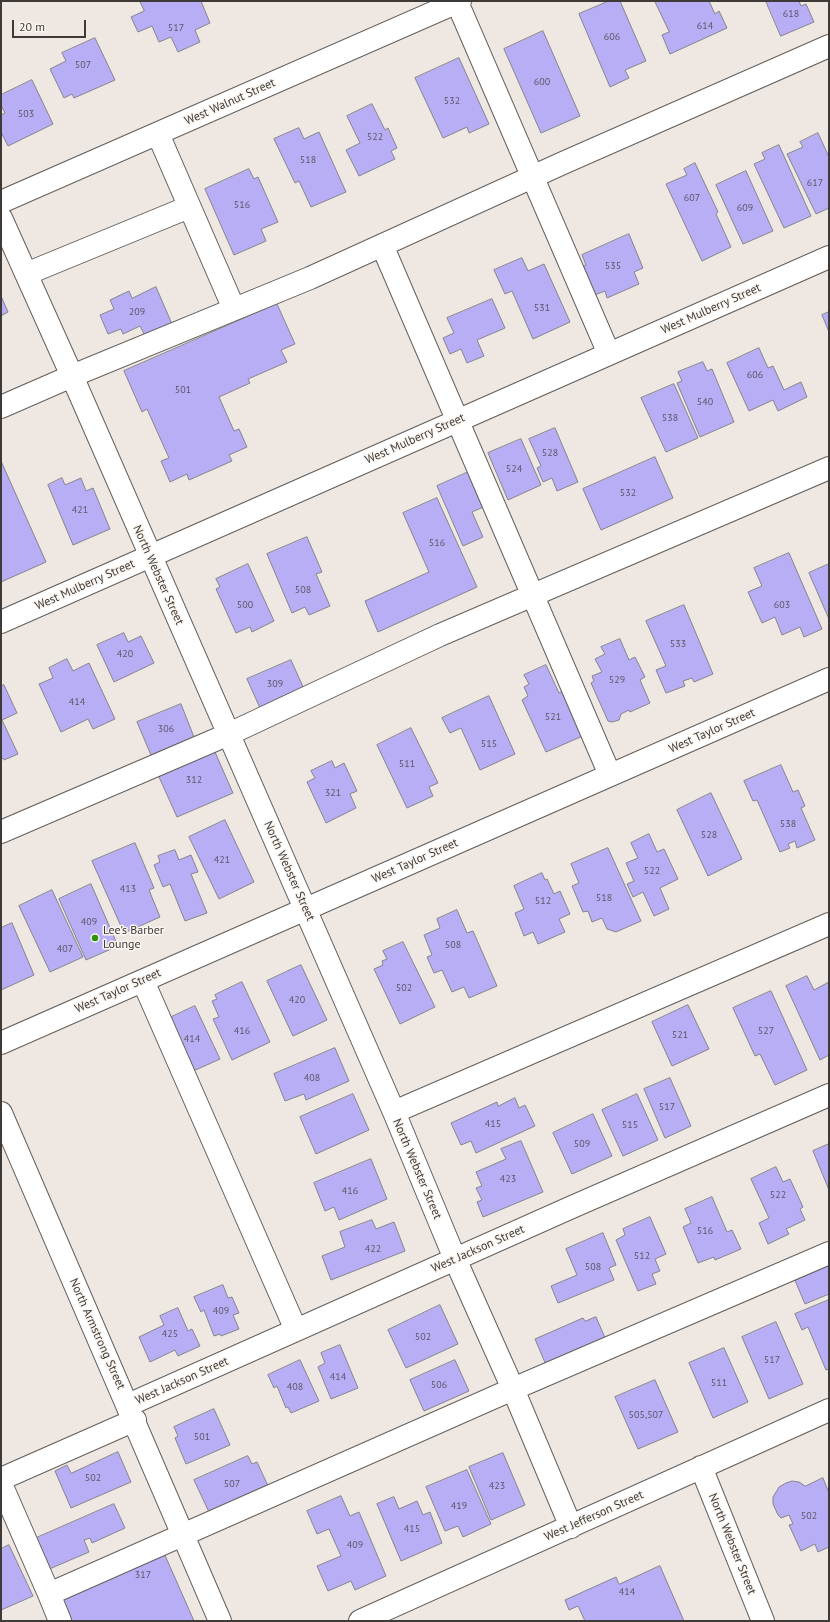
<!DOCTYPE html>
<html>
<head>
<meta charset="utf-8">
<style>
	body { margin:0 }
	#map { position:relative; width:830px; height:1622px; overflow:hidden; background:#eee7e2; font-family:"PT Sans",sans-serif }
	canvas { display:block }
	.frame { position:absolute; inset:0; border:2px solid #3d3a38; pointer-events:none }
	.scale { position:absolute; left:12px; top:20px; width:74px; height:18px; box-sizing:border-box; border:2px solid #3d3a38; border-top:0; padding-left:5px; font-size:12px; line-height:14px; white-space:nowrap; color:#3d3a38; -webkit-text-stroke:3px #fbf5f0; paint-order:stroke }
</style>
</head>
<body>
<div id="map">
<canvas width="830" height="1622"></canvas>
<div class="frame"></div>
<div class="scale">20 m</div>
</div>
<script>
const ctx = document.querySelector('canvas').getContext('2d');
ctx.lineJoin = 'round';
function paint(path, color) { ctx.fillStyle = color; ctx.fill(path, 'evenodd'); }
function strokePath(path, color, width, dash) { ctx.strokeStyle = color; ctx.lineWidth = width; ctx.lineCap = dash ? 'butt' : 'round'; ctx.setLineDash(dash || []); ctx.stroke(path); }
function write(font, color, halo, rows, align = 'center') {
  ctx.font = font + ' "PT Sans",sans-serif'; ctx.lineWidth = 3; ctx.setLineDash([]); ctx.textBaseline = 'middle'; ctx.strokeStyle = halo; ctx.fillStyle = color; for (const [text, x, y, turn = 0] of rows) {
    ctx.save(); ctx.translate(x, y); ctx.rotate((+turn || 0) * Math.PI / 180); ctx.textAlign = isNaN(turn) ? turn : align; if (halo) ctx.strokeText(text, 0, 0); ctx.fillText(text, 0, 0); ctx.restore();
  }
}
const building = new Path2D(`
	M140,1H201L210,23L195,30L200,42L178,52L171,37L159,42L152,26L138,32L131,17L144,11Z
	M609,1H620L646,61L625,70L629,78L610,87L579,14Z
	M655,1H709L715,14L719,11L727,28L670,54L662,35L669,32Z
	M766,1H799L801,6L806,4L814,22L781,36Z
	M543,31L580,116L541,133L504,49Z
	M95,38L115,80L74,98L72,94L64,98L50,69L66,61L62,53Z
	M459,58L489,124L469,133L467,127L443,138L415,78Z
	M32,80L53,124L8,146L1,132V115L5,113L1,105V95Z
	M372,104L385,130L388,128L397,148L391,151L395,159L359,176L346,150L360,143L347,116Z
	M299,128L304,139L319,132L346,192L311,207L299,181L295,183L274,139Z
	M818,133L829,157V208L816,214L787,154L803,147L800,142Z
	M779,145L811,216L784,228L754,164L765,159L762,153Z
	M695,163L718,212L716,214L731,247L702,261L666,184L687,175L684,169Z
	M249,169L254,179L258,177L278,222L261,229L266,241L234,255L205,189Z
	M746,171L773,231L743,244L716,185Z
	M629,234L643,268L634,272L639,284L607,298L605,291L592,296L580,268L586,265L582,255Z
	M522,258L528,271L544,264L570,322L533,339L512,291L505,294L494,270Z
	M156,287L172,324L145,336L140,326L123,334L121,329L108,334L100,315L114,309L110,300L129,291L132,298Z
	M1,296L8,312L1,316Z
	M492,299L505,328L477,340L484,356L467,363L461,349L450,354L443,338L454,333L447,318Z
	M277,304L295,344L281,350L287,362L248,379L250,383L219,397L234,431L239,429L247,447L229,455L232,461L189,480L187,474L170,482L161,461L169,458L147,409L142,412L124,371Z
	M829,312V332L822,315Z
	M759,348L768,368L773,366L784,390L801,382L807,397L778,411L773,400L749,411L727,363Z
	M703,362L707,371L712,369L734,422L700,437L677,383L682,381L678,372Z
	M674,384L698,438L666,452L641,398Z
	M555,428L578,482L557,491L552,478L543,482L537,468L541,466L529,439Z
	M521,439L541,485L508,500L488,453Z
	M655,457L673,498L601,530L583,489Z
	M1,461L46,562L1,582Z
	M473,470L488,505L472,512L483,537L463,546L437,486Z
	M62,478L65,485L81,478L86,491L93,488L110,529L73,545L48,485Z
	M437,498L477,587L378,632L365,601L429,572L403,513Z
	M307,537L322,572L316,574L330,606L309,615L305,607L292,613L267,554Z
	M789,553L822,629L804,637L800,627L782,635L775,617L762,623L748,592L762,586L754,568Z
	M248,564L274,621L252,632L250,627L236,633L216,589L220,587L216,579Z
	M829,564V619L809,573Z
	M684,605L713,674L694,682L692,678L683,681L685,686L666,693L656,670L666,666L646,621Z
	M124,633L128,642L141,636L154,663L114,682L97,645Z
	M620,639L629,660L635,657L645,677L640,680L650,703L630,712L629,710L621,714L619,720L612,722L608,721L591,683L594,681L592,676L602,672L595,659L605,654L601,647Z
	M67,659L73,671L89,663L115,719L93,729L88,719L61,732L39,684L53,678L49,668Z
	M291,660L304,689L260,708L247,679Z
	M546,665L559,693L564,690L585,735L546,752L522,700L528,696L524,687L529,684L524,675Z
	M4,685L17,713L2,720L18,754L4,760L3,758L1,759V686Z
	M489,696L515,754L480,770L461,728L450,733L442,718Z
	M181,704L194,737L151,755L137,722Z
	M411,728L438,783L429,787L433,796L407,808L377,745Z
	M211,743L233,793L177,817L155,768Z
	M332,761L335,768L344,763L357,791L350,794L356,808L326,823L307,782L315,778L311,771Z
	M781,765L793,792L798,790L805,806L801,808L815,840L797,848L795,841L788,844L790,848L780,852L757,800L753,801L744,781Z
	M711,793L742,859L708,876L677,810Z
	M225,820L254,882L219,899L189,837Z
	M649,834L657,852L664,849L678,879L660,888L669,909L654,916L643,892L633,897L627,884L634,881L626,863L638,858L631,843Z
	M135,843L154,888L149,890L160,917L124,933L92,861Z
	M608,848L641,921L616,932L607,929L602,918L592,922L588,911L583,912L572,886L579,883L571,864Z
	M175,850L179,860L191,855L198,872L191,874L207,913L185,921L170,884L163,887L154,865L160,862L158,856Z
	M542,873L545,880L547,879L554,894L560,891L570,914L559,919L565,932L538,944L533,932L524,936L515,913L524,909L514,886Z
	M91,884L118,946L86,960L59,899Z
	M52,890L83,957L50,972L19,906Z
	M457,910L467,933L473,931L497,986L469,998L464,987L452,992L442,970L434,973L427,957L432,955L424,935L440,928L437,919Z
	M12,923L34,975L1,990V928Z
	M403,942L435,1007L400,1024L374,969L383,965L382,961L387,959L383,951Z
	M301,965L327,1020L293,1036L267,981Z
	M807,976L814,990L829,982V1055L820,1060L786,986Z
	M242,982L270,1042L232,1060L213,1019L219,1017L212,1001L217,999L215,995Z
	M771,991L807,1070L775,1085L760,1054L755,1056L733,1008Z
	M688,1005L709,1049L672,1066L652,1022Z
	M195,1006L220,1059L189,1073L165,1020Z
	M335,1048L349,1081L306,1100L304,1094L285,1101L274,1074Z
	M670,1078L691,1126L665,1138L644,1089Z
	M353,1094L369,1130L316,1154L300,1117Z
	M637,1094L658,1140L623,1156L602,1110Z
	M515,1098L519,1108L525,1105L535,1126L476,1153L471,1141L461,1145L451,1123L497,1102L498,1106Z
	M593,1114L612,1156L572,1174L553,1133Z
	M521,1141L543,1192L483,1217L477,1202L482,1200L476,1188L482,1186L476,1172L506,1159L501,1149Z
	M829,1144V1190L813,1151Z
	M371,1159L387,1199L339,1220L334,1207L325,1211L314,1183Z
	M776,1167L783,1182L790,1179L803,1207L800,1209L805,1220L786,1229L789,1234L768,1244L759,1223L769,1218L751,1179Z
	M712,1197L727,1232L732,1230L741,1249L715,1260L714,1257L698,1263L683,1227L691,1223L685,1209Z
	M650,1217L666,1254L655,1259L660,1271L652,1274L656,1284L638,1291L616,1240L625,1235L623,1229Z
	M372,1220L376,1229L394,1222L405,1251L331,1280L322,1256L345,1247L340,1232Z
	M603,1233L616,1265L609,1268L614,1280L558,1303L551,1286L577,1275L566,1249Z
	M829,1263V1294L805,1304L794,1278Z
	M223,1285L228,1298L232,1297L239,1313L233,1315L239,1329L221,1336L220,1334L214,1336L204,1310L201,1312L194,1297Z
	M829,1300V1369L826,1370L808,1327L802,1330L795,1314Z
	M440,1305L458,1344L406,1368L388,1330Z
	M178,1308L188,1331L192,1329L200,1346L178,1356L175,1350L150,1362L139,1337L164,1325L160,1316Z
	M596,1317L606,1340L546,1365L535,1339L583,1318L585,1321Z
	M776,1322L803,1384L769,1399L742,1337Z
	M340,1345L358,1388L331,1399L318,1367L325,1363L321,1353Z
	M724,1348L748,1402L713,1418L689,1363Z
	M300,1360L319,1401L291,1413L288,1407L286,1408L277,1386L274,1388L268,1375Z
	M455,1360L469,1391L424,1411L410,1380Z
	M655,1380L678,1432L638,1449L615,1397Z
	M214,1409L230,1445L186,1464L175,1438L178,1436L174,1427Z
	M118,1452L131,1482L71,1508L55,1471L67,1465L71,1473Z
	M503,1453L525,1505L491,1520L469,1467Z
	M248,1456L252,1464L257,1462L269,1488L209,1512L194,1480Z
	M467,1470L491,1524L463,1537L458,1526L445,1531L426,1487Z
	M823,1478L829,1493V1547L818,1552L815,1544L801,1551L789,1525L793,1524L789,1515L781,1518L778,1515L773,1504V1497L779,1487L786,1483L792,1481L799,1482L805,1486Z
	M341,1496L350,1516L359,1512L386,1576L355,1590L351,1581L328,1591L317,1566L341,1556L329,1529L317,1534L307,1511Z
	M394,1497L399,1509L417,1501L423,1515L430,1512L442,1543L401,1561L377,1504Z
	M114,1504L125,1528L92,1543L90,1538L84,1540L89,1552L47,1570L34,1539Z
	M9,1545L33,1596L1,1610V1549Z
	M164,1553L194,1621H70L60,1598Z
	M660,1566L684,1621H585L578,1606L569,1610L565,1600L616,1577L619,1584Z`);
paint(building, '#b8aef5');
strokePath(building, '#85848b', 1);
const minor = new Path2D(`
	M457,2L609,354
	M158,134L234,309
	M1,202L460,1
	M1,218L72,376L394,1112L455,1259L513,1389L571,1527
	M382,245L610,775
	M26,274L189,207
	M1,407L72,376L310,278L563,163L829,46
	M1,622L829,257
	M1,832L229,734L440,635L829,468
	M143,981L296,1330
	M1,1043L829,679
	M394,1112L829,924
	M1,1113L220,1621
	M128,1405L572,1207L829,1095
	M701,1467L763,1621
	M1,1479L135,1420
	M1,1484L49,1594L513,1389L829,1253
	M49,1594L60,1621
	M360,1621L829,1410`);
strokePath(minor, '#645f5b', 24);
strokePath(minor, '#fff', 22);
for (const [x, y, r, color] of [
	[95,938,4,"#2f900b"]
]) { const dot = new Path2D(); dot.arc(x, y, r, 0, 2 * Math.PI); ctx.fillStyle = color; ctx.fill(dot); strokePath(dot, '#fbf5f0', 1.5); }
write('10px', '#5c5767', null, [
	["618",791,14],
	["614",705,26],
	["517",176,28],
	["606",612,37],
	["507",83,65],
	["600",542,82],
	["532",452,101],
	["503",26,114],
	["522",375,137],
	["518",308,160],
	["617",815,183],
	["607",692,198],
	["516",242,205],
	["609",745,208],
	["535",613,266],
	["531",542,308],
	["209",137,312],
	["606",755,375],
	["501",183,390],
	["540",705,402],
	["538",670,418],
	["528",550,453],
	["524",514,469],
	["532",628,493],
	["421",80,510],
	["516",437,543],
	["508",303,590],
	["500",245,605],
	["603",782,605],
	["533",678,644],
	["420",125,654],
	["529",617,680],
	["309",275,684],
	["414",77,702],
	["521",553,717],
	["306",166,729],
	["515",489,744],
	["511",407,764],
	["312",194,780],
	["321",333,793],
	["538",788,824],
	["528",709,835],
	["421",222,860],
	["522",652,871],
	["413",128,889],
	["518",604,898],
	["512",543,901],
	["409",89,922],
	["508",453,945],
	["407",65,949],
	["502",404,988],
	["420",297,1000],
	["416",242,1031],
	["527",766,1031],
	["521",680,1035],
	["414",192,1039],
	["408",312,1078],
	["517",667,1107],
	["415",493,1124],
	["515",630,1125],
	["509",582,1144],
	["423",508,1179],
	["416",350,1191],
	["522",778,1195],
	["516",705,1231],
	["422",373,1249],
	["512",642,1256],
	["508",593,1267],
	["409",221,1311],
	["425",170,1334],
	["502",423,1337],
	["517",772,1360],
	["414",338,1377],
	["511",719,1383],
	["506",439,1385],
	["408",295,1387],
	["505,507",646,1415],
	["501",202,1437],
	["502",93,1478],
	["507",232,1484],
	["423",497,1486],
	["419",459,1506],
	["502",809,1516],
	["415",412,1529],
	["409",355,1545],
	["317",143,1575],
	["414",627,1592]
]);
write('12px', '#3d3a38', '#fbf5f0', [
	["West Walnut Street",230,102,-24],
	["West Mulberry Street",711,309,-24],
	["West Mulberry Street",415,439,-24],
	["North Webster Street",158,575,66],
	["West Mulberry Street",85,585,-24],
	["West Taylor Street",712,731,-24],
	["West Taylor Street",415,861,-24],
	["North Webster Street",289,871,66],
	["West Taylor Street",118,991,-24],
	["North Webster Street",417,1169,67],
	["West Jackson Street",478,1249,-24],
	["North Armstrong Street",97,1334,66],
	["West Jackson Street",182,1381,-24],
	["West Jefferson Street",594,1516,-24],
	["North Webster Street",732,1544,68]
]);
write('12px', '#3d3a38', '#fbf5f0', [
	["Lee’s Barber",103,931],
	["Lounge",103,945]
], 'left');
</script>
</body>
</html>
